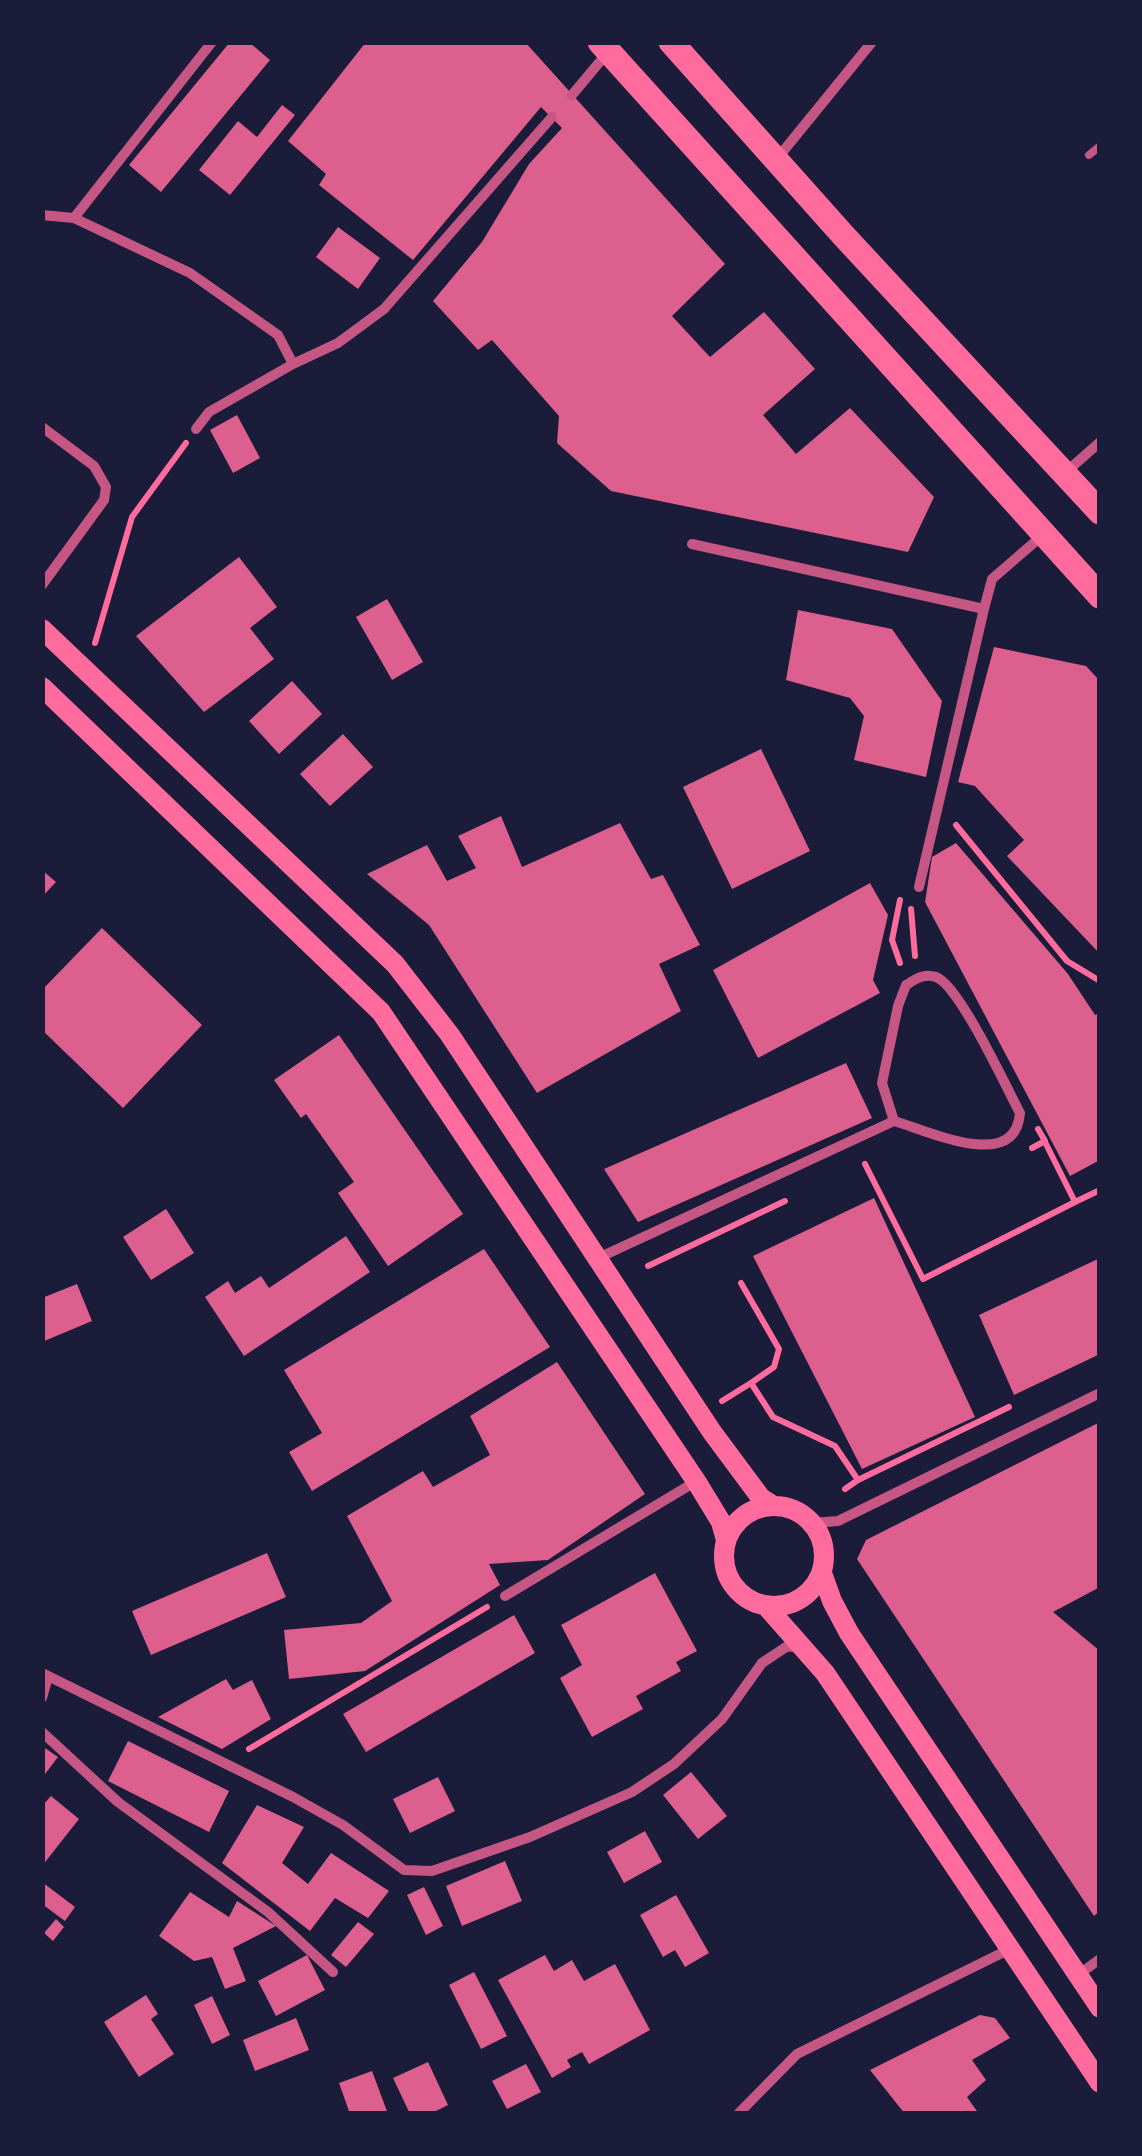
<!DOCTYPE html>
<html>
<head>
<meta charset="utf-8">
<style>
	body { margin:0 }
	#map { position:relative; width:1142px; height:2156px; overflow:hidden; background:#1b1b3a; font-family:"Varela Round",sans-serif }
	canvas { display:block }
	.frame { position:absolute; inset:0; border:45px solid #1b1b3a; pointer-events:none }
</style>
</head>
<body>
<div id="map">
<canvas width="1142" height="2156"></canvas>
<div class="frame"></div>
</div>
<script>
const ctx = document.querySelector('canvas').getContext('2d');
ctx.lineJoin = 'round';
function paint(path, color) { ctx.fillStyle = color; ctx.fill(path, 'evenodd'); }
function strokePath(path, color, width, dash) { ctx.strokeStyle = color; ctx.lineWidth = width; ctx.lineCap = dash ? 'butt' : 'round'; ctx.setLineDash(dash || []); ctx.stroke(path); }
paint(new Path2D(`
	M230,42H249L270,60L161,192L129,165Z
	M366,42H525L725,264L672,316L710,357L764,312L815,369L763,415L796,454L850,408L934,497L908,552L611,491L557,443L559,416L492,340L478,350L433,301L482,242L529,164L562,128L541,107L413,260L319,185L326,174L288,141Z
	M282,105L295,115L230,195L199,170L238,121L257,137Z
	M338,227L380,258L358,289L316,257Z
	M237,415L260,458L233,473L210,430Z
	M239,557L277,607L250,628L274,659L204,712L136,636Z
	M387,599L423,662L392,680L356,617Z
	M798,610L892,629L942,701L926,777L854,760L864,716L850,698L786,680Z
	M994,647L1086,666L1100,681V954L1007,856L1024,840L975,786L958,782Z
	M292,681L322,714L279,754L249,721Z
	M343,734L373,767L330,806L300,774Z
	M761,749L810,851L732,889L683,787Z
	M501,816L522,867L620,823L651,879L663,875L700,945L659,964L681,1011L537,1093L429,925L367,874L427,845L447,881L476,868L458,836Z
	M956,843L1068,974L1095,1015L1100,1013V1160L1070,1176L925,902L932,857Z
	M42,870L56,882L42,897Z
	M870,883L888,915L873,980L880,993L758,1058L713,970Z
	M102,928L202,1025L123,1108L42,1030V990Z
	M339,1035L463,1214L388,1266L338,1193L354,1182L306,1114L301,1118L274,1080Z
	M846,1063L872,1118L638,1222L604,1169Z
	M874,1198L975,1417L862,1469L753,1256Z
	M166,1209L194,1253L151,1280L123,1237Z
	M346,1236L370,1272L244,1356L205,1297L228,1281L235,1293L261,1276L269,1288Z
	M484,1249L550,1347L312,1491L289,1452L322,1433L284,1370Z
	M1100,1258V1354L1014,1395L979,1315Z
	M77,1284L92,1321L42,1342V1298Z
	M557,1362L645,1494L548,1560L489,1564L500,1585L365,1671L289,1679L284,1630L361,1623L392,1601L347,1516L423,1471L433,1487L490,1455L470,1416Z
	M1100,1422V1587L1053,1612L1100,1651V1911L1094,1916L857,1559L866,1540Z
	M267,1553L286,1597L151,1655L132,1611Z
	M655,1573L697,1651L676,1662L681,1671L636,1696L643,1709L592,1737L560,1678L582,1665L561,1625Z
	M514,1615L535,1653L366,1752L343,1714Z
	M226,1679L233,1690L252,1680L271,1719L222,1749L158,1717Z
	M128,1741L229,1791L209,1832L108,1781Z
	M42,1746L58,1757L42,1778Z
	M691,1772L727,1816L698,1839L663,1795Z
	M438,1777L455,1811L410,1833L393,1799Z
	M51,1796L79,1819L42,1866V1806Z
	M257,1805L304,1827L282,1863L308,1884L331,1853L389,1891L368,1918L335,1898L310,1931L222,1863Z
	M645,1831L662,1862L624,1883L607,1852Z
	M505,1861L522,1901L462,1926L446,1886Z
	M42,1882L75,1907L65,1921L42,1904Z
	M424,1887L443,1926L426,1935L407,1895Z
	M190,1892L229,1917L237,1901L276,1926L233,1948L246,1981L225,1989L212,1957L194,1961L159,1936Z
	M676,1895L709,1953L685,1967L675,1950L663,1957L640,1915Z
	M56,1919L64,1927L53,1941L44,1933Z
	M358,1922L374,1934L346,1967L331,1955Z
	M307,1955L325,1990L276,2016L258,1981Z
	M545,1955L554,1971L572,1960L584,1981L615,1964L650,2030L589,2064L582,2052L567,2060L571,2067L552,2078L498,1980Z
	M474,1972L507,2036L481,2049L449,1985Z
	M146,1995L158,2014L151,2019L174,2054L139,2077L104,2022Z
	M212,1996L230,2035L212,2044L194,2005Z
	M980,2015L995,2018L1010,2038L972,2060L986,2080L967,2097L979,2114H905L870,2070Z
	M296,2018L309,2050L255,2071L243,2040Z
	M428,2062L448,2105L430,2114H410L393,2078Z
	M526,2064L541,2092L507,2109L492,2081Z
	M372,2071L388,2114H350L339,2083Z`), '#dd5f8e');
strokePath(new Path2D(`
	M95,643L132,517L186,443
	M956,825L1067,961L1100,981
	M911,909L915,956
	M900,963L892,940L900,900
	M1045,1142L1075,1202L1100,1190
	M1032,1148L1045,1141L1038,1129
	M865,1164L923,1279L1075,1202
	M648,1266L785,1201
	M741,1283L779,1349L774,1367L751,1383L773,1417L835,1446L858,1480
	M722,1401L751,1383
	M845,1489L858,1480L1009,1407
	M249,1749L487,1607`), '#ff6b9d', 6);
strokePath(new Path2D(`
	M1089,155L1100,146`), '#c65784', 8);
strokePath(new Path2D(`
	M572,95L608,52
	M776,160L872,42
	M42,215L74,218L190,273L278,335L293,364
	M74,218L212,42
	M42,427L94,466L106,487L104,500L42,585
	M196,429L209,412L293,364L338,343L384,309L552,117
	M1065,473L1100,442
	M692,544L984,609L992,579L1044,534
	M919,887L984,609
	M596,1259L894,1121C929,1131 1015,1173 1020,1113C1006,1087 959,985 936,977C924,973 916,979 906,985L898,1006L882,1083L894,1121
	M813,1523L838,1521L1100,1393
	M505,1596L695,1482
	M42,1673L293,1797L343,1825L404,1870L432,1871L530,1837L632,1792L674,1764L722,1719L762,1663L786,1647L800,1646
	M42,1698L48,1677
	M42,1732L118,1802L268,1912L333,1972
	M1078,1975L1100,1959
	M738,2114L797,2054L1010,1949`), '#c65784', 10);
strokePath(new Path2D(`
	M42,629L395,964L450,1035L712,1432L761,1498L772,1505
	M42,687L381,1012L696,1481L721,1522L726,1540
	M724 1556a50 50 0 1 1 100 0a50 50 0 1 1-100 0Z
	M822,1573L832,1601L849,1633L1100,2008
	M766,1606L825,1673L1100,2083`), '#ff6b9d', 20);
strokePath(new Path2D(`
	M600,42L1100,596
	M671,42L843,235L1100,512`), '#ff6b9d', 25);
</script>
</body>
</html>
